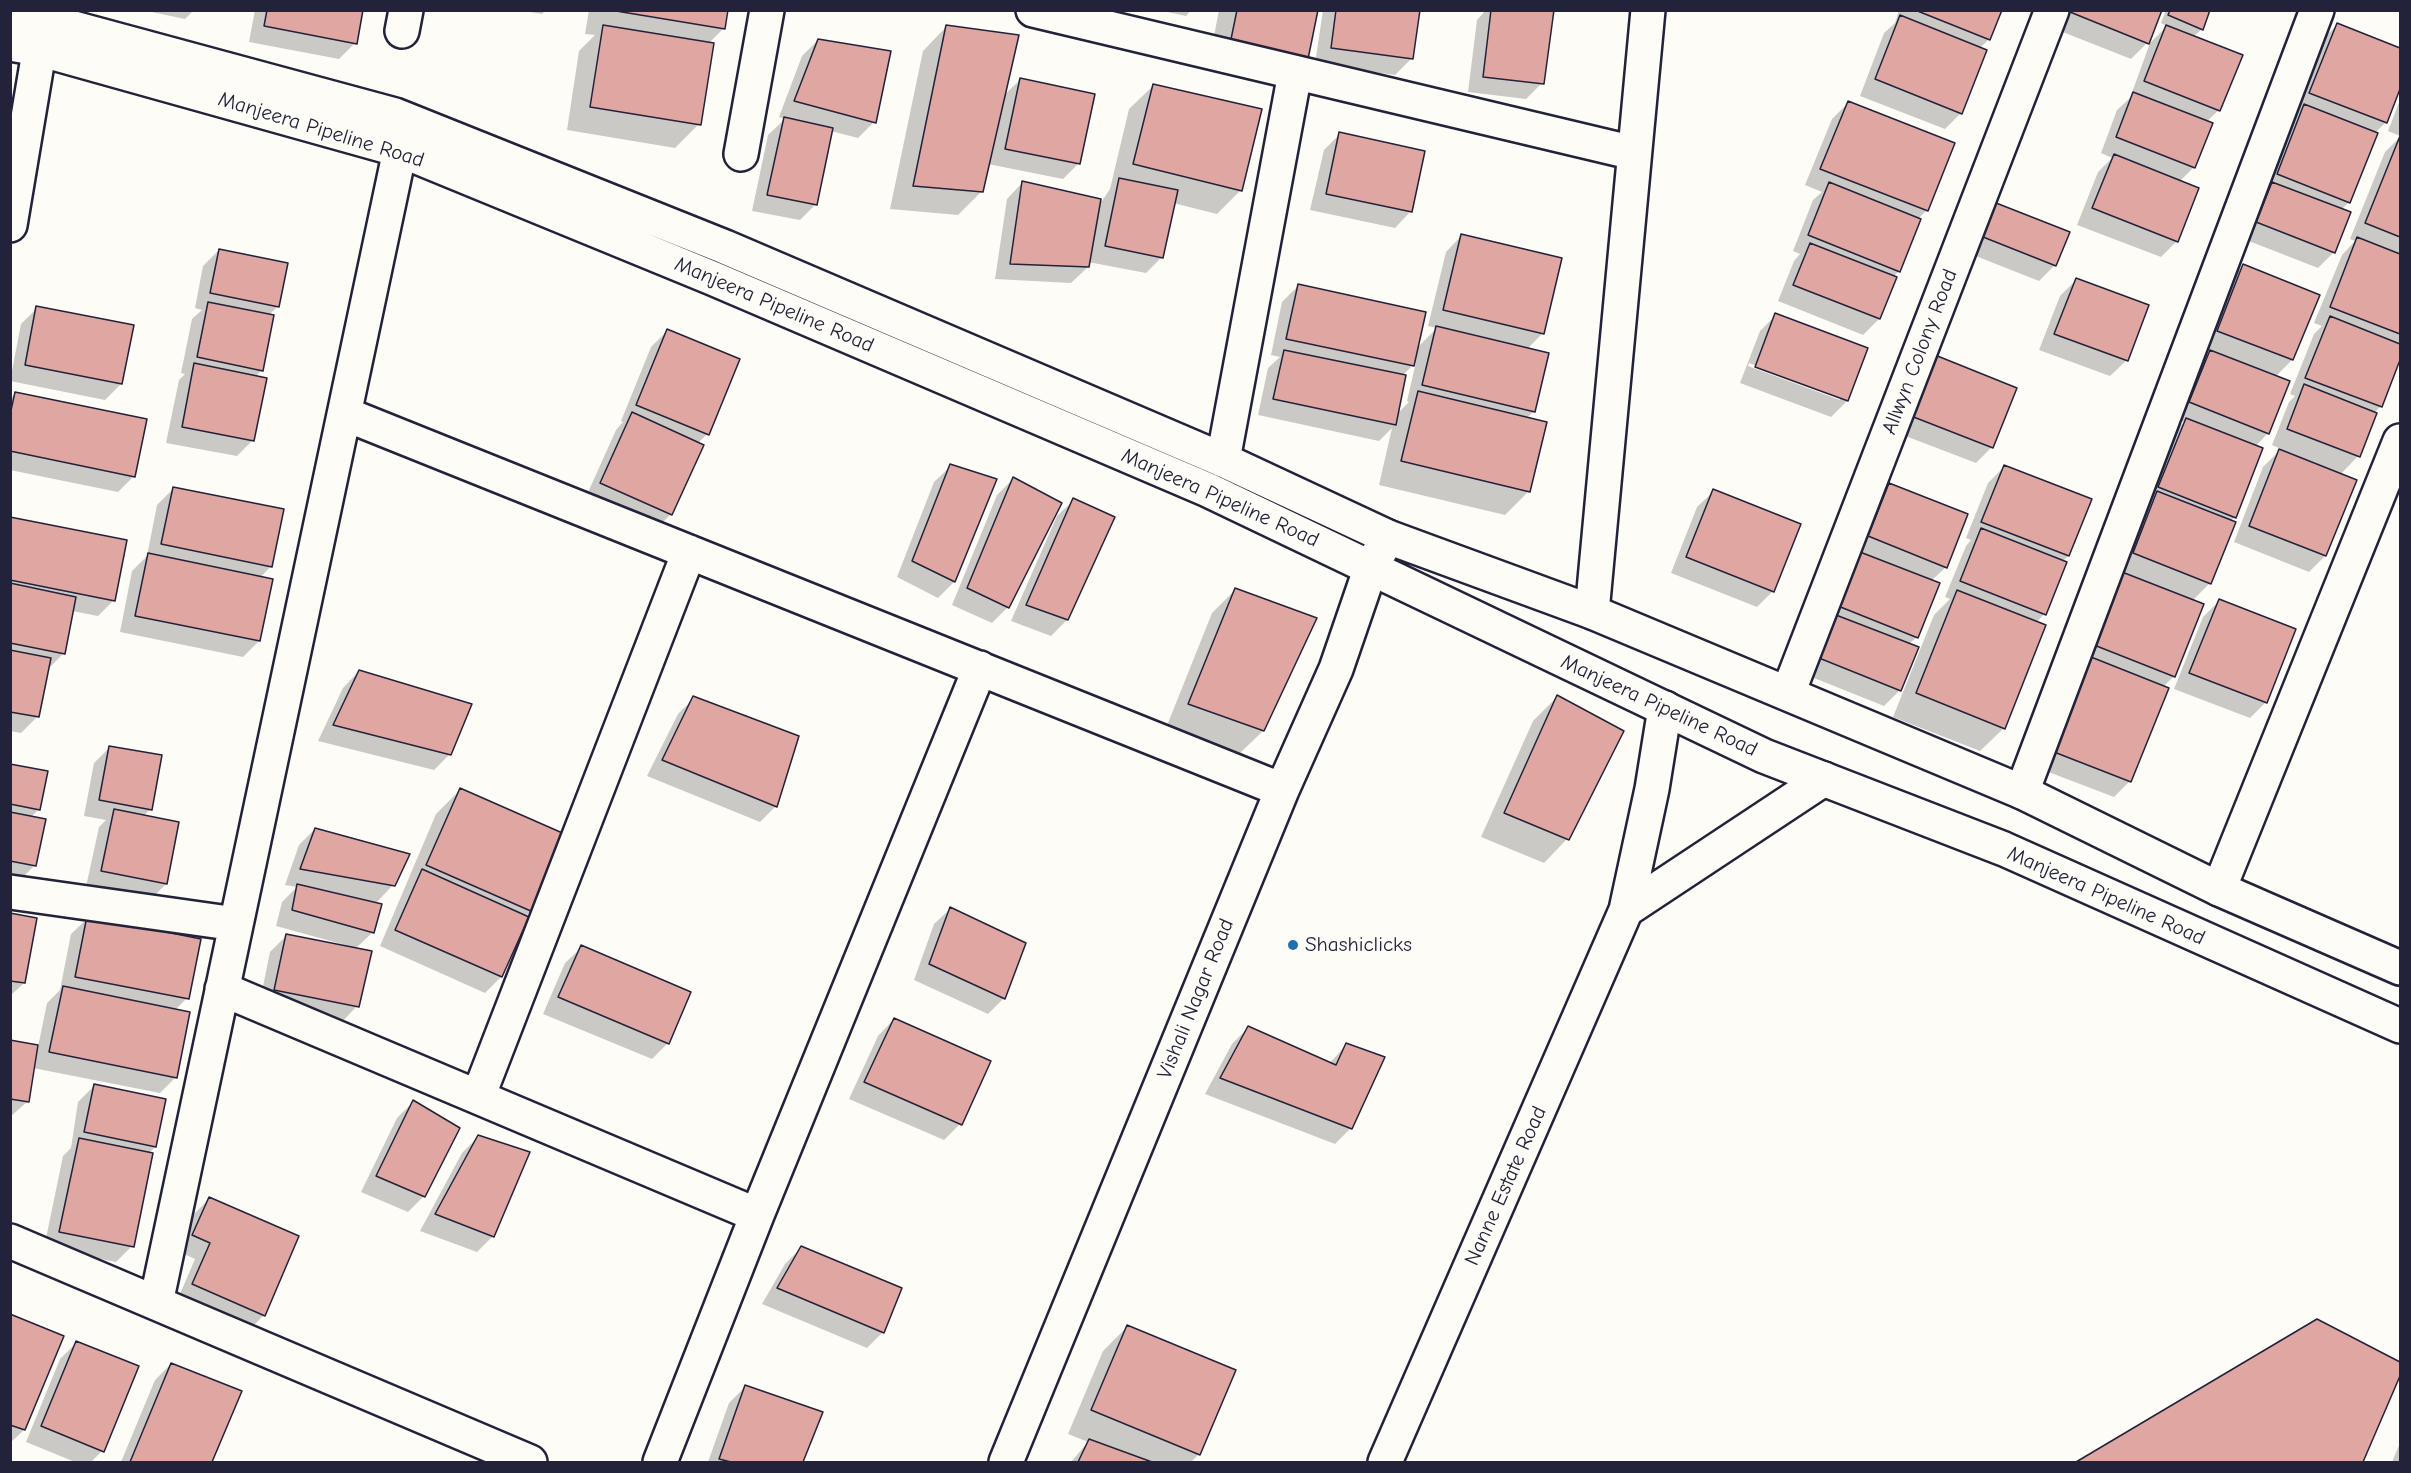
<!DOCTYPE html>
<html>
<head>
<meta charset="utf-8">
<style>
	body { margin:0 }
	#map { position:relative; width:2411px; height:1473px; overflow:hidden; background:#fdfcf7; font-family:"Comic Neue",sans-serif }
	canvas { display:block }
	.frame { position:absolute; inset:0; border:12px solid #22223b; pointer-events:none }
</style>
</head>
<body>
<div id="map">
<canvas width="2411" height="1473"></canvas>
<div class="frame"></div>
</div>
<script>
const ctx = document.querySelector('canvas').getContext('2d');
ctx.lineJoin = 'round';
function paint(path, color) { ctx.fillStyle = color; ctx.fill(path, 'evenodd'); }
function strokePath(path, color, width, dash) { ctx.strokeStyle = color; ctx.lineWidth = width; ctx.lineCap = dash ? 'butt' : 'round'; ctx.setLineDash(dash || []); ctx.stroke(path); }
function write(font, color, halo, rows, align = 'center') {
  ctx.font = font + ' "Comic Neue",sans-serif'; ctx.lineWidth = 4.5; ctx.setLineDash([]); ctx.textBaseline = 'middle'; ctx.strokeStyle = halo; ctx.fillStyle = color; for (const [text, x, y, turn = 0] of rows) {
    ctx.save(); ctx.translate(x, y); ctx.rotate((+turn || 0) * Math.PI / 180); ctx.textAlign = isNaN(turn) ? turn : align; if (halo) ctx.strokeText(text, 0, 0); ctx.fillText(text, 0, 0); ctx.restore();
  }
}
paint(new Path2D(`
	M142,10H194L185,19Z
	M255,10H362L355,43L339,59L249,42Z
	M518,10H546L542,14Z
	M589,10H726L724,28L708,44L699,124L675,148L567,130L579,51L595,35L585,34Z
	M1158,10H1191L1186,16Z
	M1219,10H1316L1208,68Z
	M1323,10H1418L1411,59L1395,75L1315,64Z
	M1486,10H1545L1542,83L1526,99L1468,92L1477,20Z
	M1899,10H2000L1989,39L1979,49L1961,113L1945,129L1860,96L1884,33L1895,23Z
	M2057,10H2160L2147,43L2131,59L2050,27Z
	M2166,10H2209L2202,29L2193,37L2219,110L2206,122L2194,167L2180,181L2177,241L2161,257L2077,225L2098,172L2112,158L2101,153L2117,110L2130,98L2150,43L2167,26L2161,23Z
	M2337,25L2400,50V85L2385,123L2375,133L2349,202L2341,210L2334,252L2318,268L2241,238L2289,122L2299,111L2294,109L2321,41Z
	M946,27L1003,96L1020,80L1079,163L1063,179L988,164L982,191L958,215L890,209L923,51Z
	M818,40L874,122L858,138L831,131L816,204L800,220L752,211L768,135L785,119L779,117L802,56Z
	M1153,86L1241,190L1217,214L1173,203L1162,257L1146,273L1088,262V267L1071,283L995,279L1007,199L1023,182L1102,201L1110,189L1129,109Z
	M2400,100V136L2388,131Z
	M1848,103L1953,144L1926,211L1918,219L1899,271L1893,277L1879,319L1863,335L1778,301L1794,261L1800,254L1793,251L1813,200L1822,192L1805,185L1832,119Z
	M1340,134L1411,211L1395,228L1310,210L1324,150Z
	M2400,137V356L2380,407L2374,413L2358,456L2340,475L2355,480L2325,556L2309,572L2234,542L2263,467L2281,449L2272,445L2289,402L2295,396L2290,394L2314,334L2322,326L2314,323L2342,255L2355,241L2350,239L2385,152Z
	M1976,219L2055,265L2039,281L1963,251Z
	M1462,235L1542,334L1527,349L1534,411L1526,419L1529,491L1505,515L1379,485L1392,428L1379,441L1258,415L1268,368L1280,357L1271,355L1282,302L1298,286L1417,348L1437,328L1428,326L1446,252ZM1416,362L1407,401L1409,402L1397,414L1402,376Z
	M219,250L278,306L269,315L262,370L255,377L253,440L237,456L166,443L179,380L185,374L181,373L192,319L202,310L195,308L203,266Z
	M2243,266L2318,296L2292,360L2275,377L2268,433L2255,447L2235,517L2230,521L2210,583L2192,601L2174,676L2163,687L2130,781L2114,797L2038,768L2106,590L2124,572L2118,570L2170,436L2184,422L2174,418L2194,368L2212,351L2201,347L2227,282Z
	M2076,280L2127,360L2110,376L2039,350L2060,296Z
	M37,308L121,384L105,400L10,381L21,324Z
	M1776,315L1847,401L1831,417L1740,383L1760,331ZM1749,363L1840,397V400L1748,366Z
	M667,331L707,434L698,443L671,514L655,530L585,499L616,430L623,422L621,421L651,347Z
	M1919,373L1992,447L1976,463L1895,432Z
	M15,394L134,476L118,492L10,470V399Z
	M951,466L995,480L954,582L938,598L897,577L934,482Z
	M2005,466L2068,556L2062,562L2065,563L2044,614L2036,623L2004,728L1980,751L1893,717L1934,615L1950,599L1945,597L1966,546L1971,540L1966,538L1988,483Z
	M1013,479L1008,607L992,623L952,605L997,495Z
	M1889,485L1946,567L1931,581L1917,637L1909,644L1900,690L1884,706L1804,674L1873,501Z
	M173,489L271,566L260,578L259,641L243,657L120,632L132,571L147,556L157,505Z
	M1714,491L1773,591L1757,607L1671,573L1697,507Z
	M1074,500L1067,620L1051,636L1011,621L1057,516Z
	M10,518L114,600L98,616L72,611L64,653L47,670L37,717L21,733L10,731Z
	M1236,589L1315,619L1263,731L1239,754L1166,728L1212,613Z
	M2219,601L2266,702L2250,718L2174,689L2203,617Z
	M359,671L450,754L434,770L318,741L343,688Z
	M1557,697L1622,732L1567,839L1544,863L1481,837L1533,721Z
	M694,698L776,806L760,822L647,776L678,714Z
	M110,747L151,809L143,816L166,884L150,900L86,887L99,827L106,820L84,816L94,763Z
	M10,765L39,809L30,818L34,866L18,882L10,880Z
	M460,790L531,911L525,917L501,977L485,993L380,946L436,814Z
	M315,829L393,885L375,904L373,932L355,949L357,1006L341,1023L259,1006L270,952L286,936L344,947L345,945L276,926L282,902L297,887L285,885L299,845Z
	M951,908L1004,998L988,1014L914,980L934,924Z
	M10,915L24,983L10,996Z
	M88,918L187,998L175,1010L176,1077L160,1093L33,1068L28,1101L10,1117V1042L38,1047L47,1003L60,990L71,934Z
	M582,947L668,1043L652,1059L543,1014L565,963Z
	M894,1019L960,1124L944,1140L849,1099L878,1036Z
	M1248,1028L1329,1064L1346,1045L1351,1128L1335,1144L1205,1094L1232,1044Z
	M94,1086L155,1147L148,1154L132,1246L116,1262L44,1248L63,1156L71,1148L78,1102Z
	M413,1102L424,1196L408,1212L361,1192L397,1118Z
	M478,1137L493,1236L477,1252L420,1231L462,1153Z
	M209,1199L264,1315L248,1331L177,1301L195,1259L177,1251L193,1215Z
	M801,1248L883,1332L867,1348L762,1304L785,1264Z
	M10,1316L62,1337L24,1430L10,1443Z
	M2317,1320L2400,1364V1372L2361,1462H2079Z
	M1127,1327L1199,1454L1191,1462H1071L1088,1442L1068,1434L1103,1351Z
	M76,1343L102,1451L91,1462H75L26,1442L60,1359Z
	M171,1364L240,1392L211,1462H121L155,1380Z
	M745,1387L821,1413L801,1462H708L729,1403Z
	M2400,1443V1462H2392Z`), '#0003');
const building = new Path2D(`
	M267,10H363L357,44L264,26Z
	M610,10H728L725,29Z
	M1237,10H1318L1308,59L1230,44Z
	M1336,10H1420L1413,59L1331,48Z
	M1491,10H1554L1544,84L1483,77Z
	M1915,10H2002L1990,40Z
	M2065,10H2162L2149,44Z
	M2170,10H2210L2203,30L2168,15Z
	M1900,15L1987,50L1962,114L1875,79Z
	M2337,23L2400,48V89L2387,123L2309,93Z
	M603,25L714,43L701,125L590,107Z
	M946,25L1019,35L983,192L913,186Z
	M2166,25L2243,55L2220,111L2144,81Z
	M818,39L891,51L876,123L794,101Z
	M1020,78L1095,94L1080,164L1005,149Z
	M1153,84L1262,109L1242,191L1133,164Z
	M2133,92L2213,123L2195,168L2116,137Z
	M1848,101L1955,143L1928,211L1820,169Z
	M2304,104L2378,133L2350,203L2277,174Z
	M784,117L833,128L817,205L767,195Z
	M1339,132L1425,151L1412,212L1326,194Z
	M2400,136V237L2365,223Z
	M2114,154L2199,188L2178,242L2092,208Z
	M1119,178L1178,190L1163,258L1105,246Z
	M1022,181L1101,199L1089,267L1010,264Z
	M1829,182L1921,219L1900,272L1808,235Z
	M2272,182L2351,212L2335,253L2256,222Z
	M1991,201L2070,232L2056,266L1978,235Z
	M1461,234L1562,258L1544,334L1443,310Z
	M2357,237L2400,254V334L2330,307Z
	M1810,243L1897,277L1880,319L1793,285Z
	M219,249L288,263L279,307L210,293Z
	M2243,264L2320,295L2293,360L2217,331Z
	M2076,278L2149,305L2128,361L2054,334Z
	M1298,284L1426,312L1414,366L1286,339Z
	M208,302L274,315L263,371L197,357Z
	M36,306L134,325L122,384L25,365Z
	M1775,313L1868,348L1848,401L1755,367Z
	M2330,316L2400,344V360L2382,407L2305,378Z
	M1436,326L1549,353L1535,412L1422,385Z
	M667,329L740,359L709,435L636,405Z
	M1284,350L1406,375L1396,425L1273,399Z
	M2210,350L2290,381L2269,434L2189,402Z
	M1935,355L2017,388L1993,448L1911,416Z
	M194,363L267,378L254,441L182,427Z
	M2304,384L2377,413L2360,457L2287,429Z
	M1418,391L1547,422L1530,492L1401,461Z
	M15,392L147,419L135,477L10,451V415Z
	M632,412L704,445L672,515L600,483Z
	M2186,418L2263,448L2236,518L2158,487Z
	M2279,449L2357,480L2326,556L2249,526Z
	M950,464L997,479L955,582L912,561Z
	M2004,465L2092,499L2069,556L1981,522Z
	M1013,477L1062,503L1009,608L967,588Z
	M1889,483L1968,514L1947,568L1868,536Z
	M173,487L284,509L272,567L161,544Z
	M1713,489L1801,524L1774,592L1686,557Z
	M2157,491L2236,522L2211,584L2133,553Z
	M1073,498L1115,517L1068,620L1026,605Z
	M10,517L127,540L115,601L10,580Z
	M1981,528L2067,562L2046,615L1960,581Z
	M1860,552L1940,583L1918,638L1838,606Z
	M148,553L273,579L260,641L135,616Z
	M2122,572L2204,604L2175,677L2094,645Z
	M10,583L76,597L65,654L10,643Z
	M1235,588L1317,618L1264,731L1188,704Z
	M1957,590L2046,625L2005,729L1916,693Z
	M2219,599L2296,629L2267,703L2189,673Z
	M1836,615L1919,647L1901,691L1819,658Z
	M10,650L51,658L39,717L10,712Z
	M2091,657L2169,688L2131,782L2054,752Z
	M359,670L472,704L451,755L333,725Z
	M1557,695L1624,731L1569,840L1504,813Z
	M693,696L799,736L777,807L662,760Z
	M109,746L162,755L152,810L99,800Z
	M10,764L48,771L40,810L10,804Z
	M460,788L567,835L533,912L426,865Z
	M114,809L179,822L167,884L101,871Z
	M10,812L46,819L36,866L10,861Z
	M315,828L410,854L395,886L300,869Z
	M422,869L529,917L502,977L395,930Z
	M297,884L382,904L374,933L292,910Z
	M950,907L1026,943L1005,999L929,964Z
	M10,913L37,918L25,983L10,981Z
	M87,916L201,939L189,999L75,977Z
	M286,934L372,951L359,1007L274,990Z
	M581,945L691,992L669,1044L558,997Z
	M63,986L190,1012L177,1078L49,1052Z
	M894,1018L991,1061L962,1125L864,1082Z
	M1248,1026L1336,1065L1346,1043L1385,1057L1352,1129L1220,1078Z
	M10,1040L38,1045L29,1102L10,1099Z
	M94,1084L166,1099L156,1147L84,1132Z
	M413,1100L460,1128L425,1197L376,1176Z
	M478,1135L530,1152L494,1237L435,1214Z
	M79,1138L153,1153L134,1247L59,1232Z
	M209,1197L299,1236L265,1316L192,1284L210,1243L192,1235Z
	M801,1246L902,1288L884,1333L777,1288Z
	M10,1314L64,1336L25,1430L10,1425Z
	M2317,1319L2400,1362V1376L2363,1462H2076Z
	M1127,1325L1236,1370L1200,1455L1091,1410Z
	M76,1341L139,1366L104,1452L41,1426Z
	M171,1363L242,1391L212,1462H130Z
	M745,1385L823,1412L803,1462H731L719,1459Z
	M1089,1439L1152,1462H1078Z`);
paint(building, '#e0a6a2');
strokePath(building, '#22223b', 1.5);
const minor = new Path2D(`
	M1033,10L1634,153
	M402,31L406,10
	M741,154L767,10
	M10,225L44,22
	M345,414L1282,790
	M1223,460L1295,73
	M1592,612L1648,10
	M1788,693L2052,10
	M2022,792L2317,10
	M2219,889L2400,441
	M10,892L236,924
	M1626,910L1824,779
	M222,989L757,1215
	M478,1097L689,552
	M10,1241L530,1462
	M156,1303L400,150
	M660,1462L757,1215L980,668
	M1006,1462L1282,790L1336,669L1371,567L1388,537
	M1385,1462L1626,910L1652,789L1665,708`);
const major = new Path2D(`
	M10,13L44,20L395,115L725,247L1223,460L1388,537L1592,612L2022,792L2219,889L2400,968
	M10,44L39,49L400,150L712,278L1208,490L1764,756L2004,849L2400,1026`);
strokePath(minor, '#22223b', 38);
strokePath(major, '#22223b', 38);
strokePath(minor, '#fdfcf7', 33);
strokePath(major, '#fdfcf7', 33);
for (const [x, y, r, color] of [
	[1293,945,6,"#1f6fb2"]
]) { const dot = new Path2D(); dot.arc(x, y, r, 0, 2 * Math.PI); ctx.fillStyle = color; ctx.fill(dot); strokePath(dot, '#fdfcf7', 2); }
write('21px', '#22223b', '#fdfcf7', [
	["Manjeera Pipeline Road",321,130,17],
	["Manjeera Pipeline Road",774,305,23],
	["Allwyn Colony Road",1920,352,-69],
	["Manjeera Pipeline Road",1220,498,24],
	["Manjeera Pipeline Road",1659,706,25],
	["Manjeera Pipeline Road",2106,896,24],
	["Vishali Nagar Road",1196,999,-68],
	["Nanne Estate Road",1506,1186,-66]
]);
write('21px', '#22223b', '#fdfcf7', [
	["Shashiclicks",1305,945]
], 'left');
</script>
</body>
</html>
